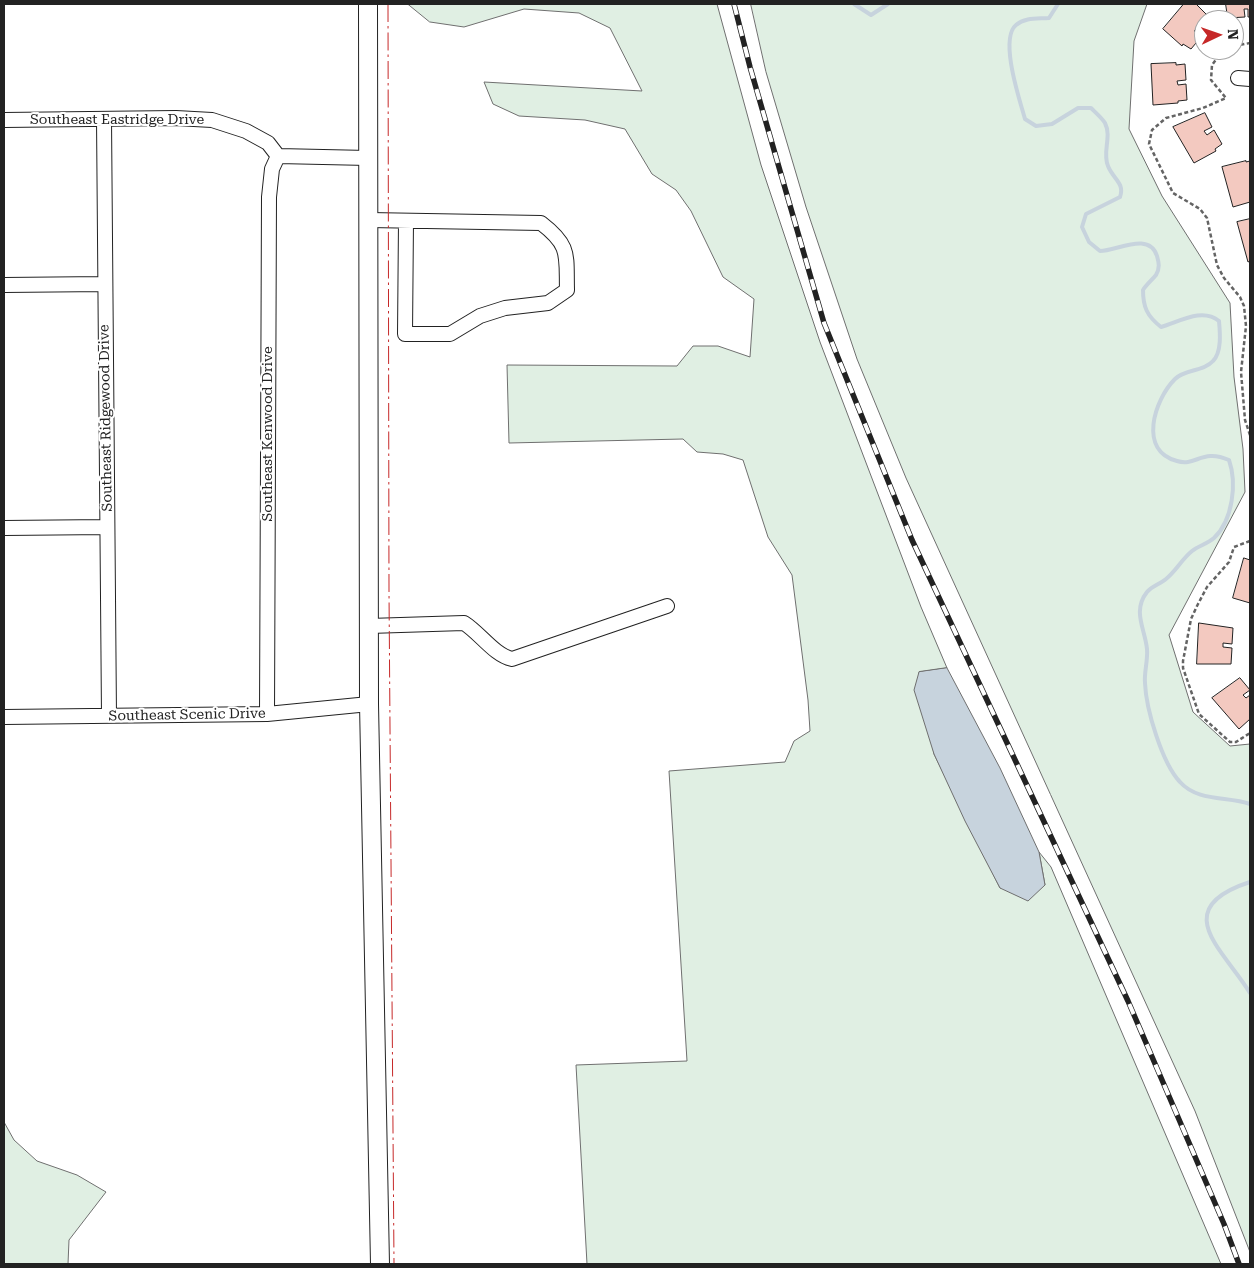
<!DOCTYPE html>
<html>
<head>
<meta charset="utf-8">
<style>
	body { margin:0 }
	#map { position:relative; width:1254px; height:1268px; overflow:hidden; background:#fff; font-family:"Roboto Serif",serif }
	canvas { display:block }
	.frame { position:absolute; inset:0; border:5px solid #222; pointer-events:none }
	.north { position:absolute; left:1194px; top:10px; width:50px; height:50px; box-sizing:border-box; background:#fff; border:1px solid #a7a7a7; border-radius:50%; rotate:87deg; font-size:14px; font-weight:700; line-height:20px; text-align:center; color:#222 }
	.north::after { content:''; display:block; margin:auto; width:18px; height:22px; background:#c62828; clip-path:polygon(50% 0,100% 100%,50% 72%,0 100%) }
</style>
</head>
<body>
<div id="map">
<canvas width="1254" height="1268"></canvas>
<div class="frame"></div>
<div class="north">N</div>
</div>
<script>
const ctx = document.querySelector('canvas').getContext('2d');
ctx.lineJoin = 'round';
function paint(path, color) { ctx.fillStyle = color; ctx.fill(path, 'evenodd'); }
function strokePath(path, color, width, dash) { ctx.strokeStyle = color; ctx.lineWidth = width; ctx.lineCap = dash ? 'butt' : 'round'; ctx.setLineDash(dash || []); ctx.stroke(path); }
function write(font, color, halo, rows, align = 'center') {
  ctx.font = font + ' "Roboto Serif",serif'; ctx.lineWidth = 4; ctx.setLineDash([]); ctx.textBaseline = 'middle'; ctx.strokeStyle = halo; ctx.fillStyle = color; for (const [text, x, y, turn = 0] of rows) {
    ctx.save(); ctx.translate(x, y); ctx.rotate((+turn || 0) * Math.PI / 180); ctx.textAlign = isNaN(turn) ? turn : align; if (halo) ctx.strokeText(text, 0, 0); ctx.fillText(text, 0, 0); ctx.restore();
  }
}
const green = new Path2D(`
	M408,4H717L761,165L820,342L921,607L947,668L919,672L934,754L1000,888L1045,885L1039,852L1051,867L1221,1264H587L576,1065L687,1061L669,771L785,762L794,741L810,731L808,700L792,575L768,537L743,460L723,454L697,452L683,439L509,443L507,365L677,366L693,346H718L750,357L754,299L723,277L691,211L676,190L652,174L625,129L585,120L519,116L493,104L484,82L642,91L610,28L579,13L524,9L464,27L430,22Z
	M751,4H1147L1134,41L1129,129L1162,196L1230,303L1234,377L1243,449L1245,492L1169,635L1193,712L1230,746L1250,744V1252L1195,1111L906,478L857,359L806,207L766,72Z
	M4,1122L14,1140L37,1161L77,1175L106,1192L69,1240L68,1264H4Z`);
paint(green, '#e0efe3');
strokePath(green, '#6f6f6f', 1);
const water = new Path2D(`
	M947,668L1000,768L1039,852L1045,885L1028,901L1000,888L965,821L934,754L914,690L919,672Z`);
paint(water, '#c7d3dd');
strokePath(water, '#6f6f6f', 1);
strokePath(new Path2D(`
	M854,4L871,15L888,4
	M1058,4L1049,18C1038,19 1025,17 1016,25C999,39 1020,101 1025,119L1036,126L1052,124L1078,108H1091C1095,112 1102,118 1105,123C1112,137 1102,152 1108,166C1113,179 1125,183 1120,197L1086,214L1082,227L1089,242L1100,251C1117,251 1149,231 1157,256C1159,263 1160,268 1156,275C1152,280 1147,284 1143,290C1143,307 1147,316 1161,327C1179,322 1202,307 1219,321C1220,332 1222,352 1213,361C1203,372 1185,369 1175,379C1154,400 1138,451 1177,461C1196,467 1202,448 1229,460C1237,483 1233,520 1214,538C1207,544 1198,546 1192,551C1182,559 1176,571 1166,579C1160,584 1152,586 1147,592C1132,611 1145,629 1147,649C1148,661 1144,672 1145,683C1146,709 1162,763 1180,782C1198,802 1227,796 1250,804
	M1250,882C1167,909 1224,950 1250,993`), '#c7d3dd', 4);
const building = new Path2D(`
	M1184,4H1196L1212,20H1204L1203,34L1197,28L1194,31L1201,37L1191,49L1183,44L1182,46L1163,29Z
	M1226,4H1250V17H1248V9H1244L1245,17L1228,18Z
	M1176,63V65L1185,64L1186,80L1177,81L1178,85L1186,84L1187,100L1178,101V103L1153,105L1151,64Z
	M1205,113L1212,127L1204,131L1207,135L1214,130L1222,144L1215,149L1216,151L1194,163L1173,127Z
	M1246,161V162L1250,161V202L1233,207L1222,167Z
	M1250,219V261L1248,262L1237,222Z
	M1244,558L1250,560V603L1233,598Z
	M1199,623L1233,628L1232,644L1223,643V647L1232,648L1231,664H1197Z
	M1240,678L1250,690L1243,695L1246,698L1250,695V719L1239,729L1212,698Z`);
paint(building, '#f3c9c0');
strokePath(building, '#222', 1);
const minor = new Path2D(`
	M1238,78L1250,79
	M104,119L109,716
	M4,120L176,118L212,120L246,131L268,143L278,156L368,158
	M369,220L541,223C571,246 566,255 567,290L548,303L505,308L480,316L450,334H405L406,221
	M4,285L104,284
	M4,528L107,527
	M369,626L464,623C480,633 494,655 512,659L667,606
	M267,714L269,197L272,169L278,156
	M4,717L267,714L369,704`);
const major = new Path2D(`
	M368,4L369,704L380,1264`);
strokePath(minor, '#222', 16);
strokePath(major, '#222', 20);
strokePath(new Path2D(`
	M1234,46L1250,43
	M1223,50L1212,65L1211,80L1226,98L1203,108L1166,118L1152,130L1149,144L1173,193L1200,209L1207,218L1217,265L1224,278L1240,297L1244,306L1246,326L1241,372L1245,420L1250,435
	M1250,541L1234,547L1229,562L1207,587L1197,606L1191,619L1183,661V668L1199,714L1230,742H1236L1250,733`), '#646464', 2.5, [4, 2.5]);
strokePath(minor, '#fff', 14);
strokePath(major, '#fff', 18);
const rail = new Path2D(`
	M734,4L750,67L824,323L912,540L1128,1001L1224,1224L1239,1264`);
strokePath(rail, '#222', 5.5);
strokePath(rail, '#fff', 4, [11]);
strokePath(new Path2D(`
	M388,4L389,592L394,1264`), '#c62828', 1, [18, 4, 2.5, 4]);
write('14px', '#222', '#fff', [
	["Southeast Eastridge Drive",117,120],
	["Southeast Ridgewood Drive",106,418,-91],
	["Southeast Kenwood Drive",268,434,-90],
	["Southeast Scenic Drive",187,715,-1]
]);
</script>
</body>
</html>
